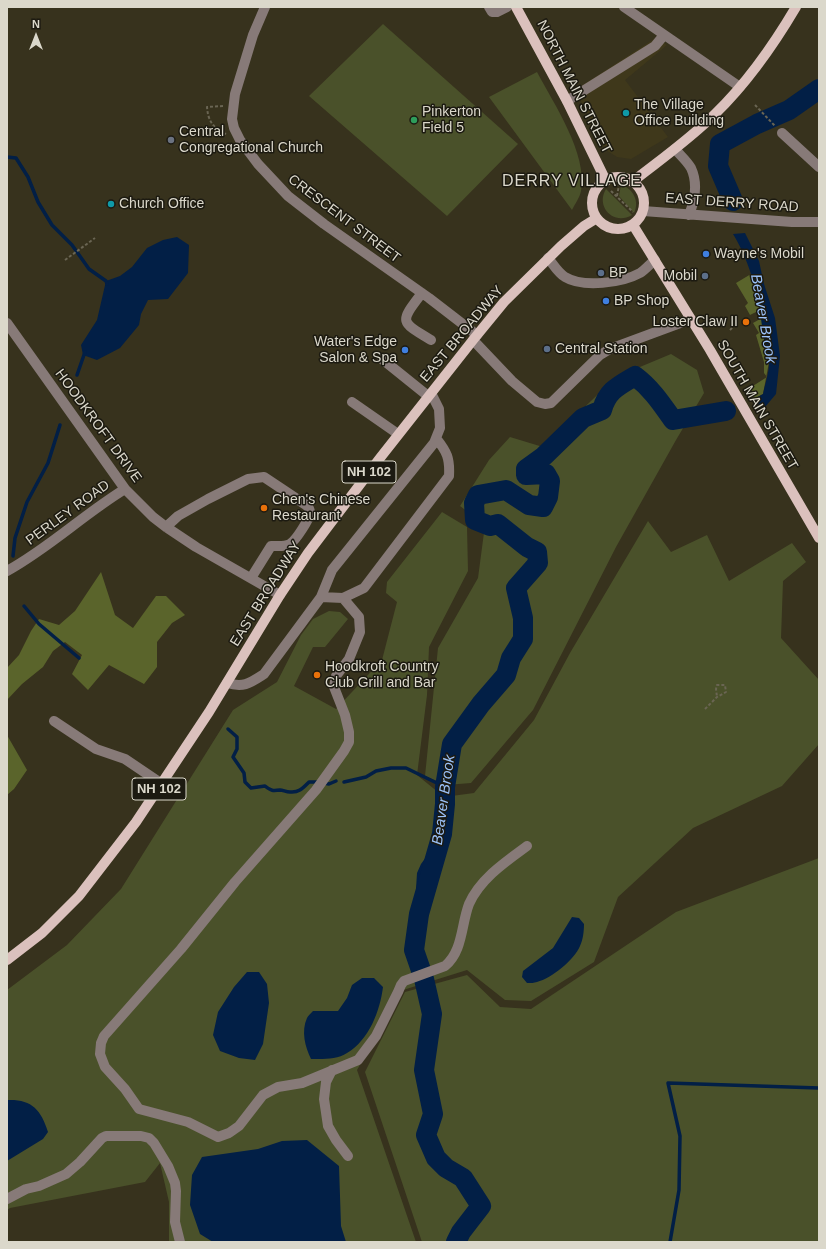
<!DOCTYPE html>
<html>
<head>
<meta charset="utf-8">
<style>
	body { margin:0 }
	#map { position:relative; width:826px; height:1249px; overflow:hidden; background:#37321d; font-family:Helvetica,sans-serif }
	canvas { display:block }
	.frame { position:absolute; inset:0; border:8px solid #dbd8cb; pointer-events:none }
	.north { position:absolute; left:16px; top:16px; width:40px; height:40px; -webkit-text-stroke:3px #1c1a11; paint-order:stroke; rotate:0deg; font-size:11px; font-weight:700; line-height:16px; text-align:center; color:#dbd8cb }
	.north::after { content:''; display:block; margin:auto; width:14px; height:18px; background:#dbd8cb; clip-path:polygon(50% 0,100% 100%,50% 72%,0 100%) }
</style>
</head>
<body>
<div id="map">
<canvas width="826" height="1249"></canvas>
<div class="frame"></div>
<div class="north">N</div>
</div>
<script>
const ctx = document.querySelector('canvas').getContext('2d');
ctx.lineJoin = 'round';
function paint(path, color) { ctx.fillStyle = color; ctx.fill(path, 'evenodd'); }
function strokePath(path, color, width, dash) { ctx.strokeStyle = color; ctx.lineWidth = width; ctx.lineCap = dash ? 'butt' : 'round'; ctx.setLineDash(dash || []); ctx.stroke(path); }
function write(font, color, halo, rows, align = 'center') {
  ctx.font = font + ' Helvetica,sans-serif'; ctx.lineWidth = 3; ctx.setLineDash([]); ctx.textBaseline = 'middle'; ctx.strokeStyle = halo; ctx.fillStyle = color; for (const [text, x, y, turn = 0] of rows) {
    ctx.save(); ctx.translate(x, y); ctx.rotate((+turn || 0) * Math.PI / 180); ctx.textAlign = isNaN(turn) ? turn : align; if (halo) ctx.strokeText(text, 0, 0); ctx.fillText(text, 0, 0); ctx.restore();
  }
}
paint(new Path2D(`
	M657,37L667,45L625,80L668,137L631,159L617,157L606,150L575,90Z`), '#3f381b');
paint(new Path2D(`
	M383,24L518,144L447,216L309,96Z
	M537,72C554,104 588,154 581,191C580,197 575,204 572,210L489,97Z
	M621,185C633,188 640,202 634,213L619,196Z
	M606,189L632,215C614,226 595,207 606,189Z
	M671,354L697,370L704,393L676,440L616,547L533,710L471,783L446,785L425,776L438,648L478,578L485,525L460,506L489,460L510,437L543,447L616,377Z
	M442,512L467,527L468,571L429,647L427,695L417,775L444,797L474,793L534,720L570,653L648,521L671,552L707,535L729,581L792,543L806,562L783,581L781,638L819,680V744L782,786L693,828L618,897L594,962L531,1001L505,1000L467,970L403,990L357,1070L416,1242H169V1202L160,1163L145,1182L10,1208L7,1210V990L67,945L121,889L233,710L277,682L301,635L313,619L329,611L340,612L348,619L325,647H313L294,686L336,709L382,660L397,602L386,593L387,582Z
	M819,858V1242H422L365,1072L405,992L467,975L500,1007L531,1009L676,912Z`), '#4a512a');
paint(new Path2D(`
	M751,274L762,319L763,334L769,362L763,394L752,400L745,391L767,377L764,373V362L756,335L759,333L753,323L760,319L756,312L750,315L745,306L748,303L736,283Z
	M101,572L115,615L133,628L156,596H166L185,615L172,623L157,642V667L144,684L109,665L88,690L72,674L82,655L65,642L53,651L43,667L22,684L7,700V668L19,655L31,631L39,619L59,625L75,611Z
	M7,735L27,770L14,789L7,795Z`), '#5a642b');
paint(new Path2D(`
	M745,233L759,261L764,284L775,318L780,356L776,394L760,413L752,400L763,394C765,384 769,373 769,363C769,353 764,343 763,333C759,299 751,263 733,234Z
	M177,237L189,245L188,273L168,299L148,300L141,314L139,325L120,348L97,360L83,355L81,345L97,320L106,281L120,276L132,267L147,248L163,240Z
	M442,790H452L450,798L451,828L429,873L427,885L429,914L420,945L413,941V932L417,903L416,889L417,873L421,864L429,853L439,830L441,817Z
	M572,917L579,918L584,924C584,931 583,940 580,946C574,960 552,978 537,982C534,983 531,983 527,983L522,977L523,971L553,948Z
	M247,972H259L267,984L269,1003L263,1044L255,1060L239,1058L220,1051L213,1035L218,1012L234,987Z
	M362,978H374L383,987C380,1011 369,1040 347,1053C337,1060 322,1059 311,1059C305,1047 301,1031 307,1018C308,1016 311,1013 313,1011H338L347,998L352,985Z
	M7,1100C31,1099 41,1109 48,1132L43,1139L7,1161Z
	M307,1140L339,1166L341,1226L346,1242H213L200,1234L190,1205L192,1175L202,1157L258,1149L282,1141Z`), '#021f46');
strokePath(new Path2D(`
	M7,157L16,158L28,177L38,202L52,225L72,245L89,269L106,281L107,284
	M77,375L85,352
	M13,556L15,538L27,502L48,463L60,425
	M24,606L39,624L79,658
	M228,729L237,737V749L233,757L244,773L245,782L251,788L265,786C271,791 273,791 280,790C283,790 286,792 290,792C299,793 303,788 309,782H319L329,784L336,781
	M344,782L366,777L376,771L391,768H406L445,787
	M670,1242L679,1190L680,1136L668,1083L819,1088`), '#021f46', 3.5);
strokePath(new Path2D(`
	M733,201L718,166L720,144L757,124L789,110L819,89
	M456,1242L461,1232L481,1206L463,1178L446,1168L436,1158L426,1135L433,1114L424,1070L432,1014L424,979L414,950L419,914L442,834L445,804V787L452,744L481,704L506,675L511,658L523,639V618L516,588L538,563L537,552L527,547L498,524L490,526L475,520L474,503L478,495L506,490L529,505L543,507L548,497L550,481L546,474L526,475V469L544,456L583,418L602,410C607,391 618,386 635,376C651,388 661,403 673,420L726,411`), '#021f46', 20);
strokePath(new Path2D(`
	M755,105L775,126
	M223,106L207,107C208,121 213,128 226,134
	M611,191L633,212
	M617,196L619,185
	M65,260L95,238
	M730,330L736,324
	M705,709L717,697L726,692L725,685H717L716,689L717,697`), '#6a6553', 2, [3, 2]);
strokePath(new Path2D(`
	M265,7L253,35L235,94L232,119L234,128L240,140L258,164L288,196L324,224L429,298L477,335
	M489,7L492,12H497L507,7
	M624,7L740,87
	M567,101L655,46L664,35
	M782,133L819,167
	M675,149C680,155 687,161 691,168C698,183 695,200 689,215
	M643,211L792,222H819
	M548,258C553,264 558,273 565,277C583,288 622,283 640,273C645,270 650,264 655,260
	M422,293C400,322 399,321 431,340
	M7,323L125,489L153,517L166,527L196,547L280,595
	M473,340L512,381L537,402L545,404L551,403L600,355L610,349L691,319
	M382,359L428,396
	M352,402L398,434
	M166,527L178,516L208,499L248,479L264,477L306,505C309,508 310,509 310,513C309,520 296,540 290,544C285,547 277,546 271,546L251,578
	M7,571C49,548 84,514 125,489
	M321,597L343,598L364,588L449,476C450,458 447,452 436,438
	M343,598L359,617L360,632L349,659L336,676L334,687L345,715L349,732V742L344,751L316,790L235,882L181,949L104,1036L101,1043L100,1054L105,1067L125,1089L139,1109L188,1122L218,1137L229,1133L239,1126L263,1095L278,1087L302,1083L358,1060L376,1036L398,992L401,985L404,981L445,966C463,951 461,925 469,904C480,879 505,862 527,846
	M227,683C244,688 250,683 264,674L321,597L332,570L434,443L440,428L439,409L431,393
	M54,721L96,749L125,759L162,784
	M332,1070L326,1082L324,1099L328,1126L336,1140L348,1156
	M7,1199L26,1189L39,1186L66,1174L80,1162L102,1138L106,1136H141L149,1138L154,1143L168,1166L175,1183L176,1191L175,1222L180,1242`), '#877a78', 10);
strokePath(new Path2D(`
	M516,7L567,101L606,181
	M592 203a26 26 0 1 1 52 0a26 26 0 1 1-52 0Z
	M632,182C660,160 690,139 715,114C748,82 773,46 796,7
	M633,225L710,350L819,538
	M7,960L42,933L79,896L136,822L209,712L280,595L308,553L380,458L473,340L504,302L561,246L584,226L597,218`), '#dbc1bd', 10);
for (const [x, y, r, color] of [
	[626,113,4,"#0f9aa8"],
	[414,120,4,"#2e9e5b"],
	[171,140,4,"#6b7280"],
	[111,204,4,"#0f9aa8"],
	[706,254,4,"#3f7fe0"],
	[601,273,4,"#5c6f8a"],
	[705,276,4,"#5c6f8a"],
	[606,301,4,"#3f7fe0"],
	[746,322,4,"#e8710a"],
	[547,349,4,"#5c6f8a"],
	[405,350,4,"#3f7fe0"],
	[264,508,4,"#e8710a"],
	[317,675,4,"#e8710a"]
]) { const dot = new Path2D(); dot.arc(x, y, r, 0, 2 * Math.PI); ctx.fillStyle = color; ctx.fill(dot); strokePath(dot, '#1c1a11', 1.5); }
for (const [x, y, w] of [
	[369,472,54],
	[159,789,54]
]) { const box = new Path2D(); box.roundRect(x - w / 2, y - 11, w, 22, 3); ctx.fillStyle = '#1c1a11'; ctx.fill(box); strokePath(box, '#dbd8cb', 1); }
write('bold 13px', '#dbd8cb', null, [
	["NH 102",369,472],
	["NH 102",159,789]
]);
write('14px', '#dbd8cb', '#1c1a11', [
	["NORTH MAIN STREET",574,87,63],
	["EAST DERRY ROAD",732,203,4],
	["CRESCENT STREET",344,219,37],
	["EAST BROADWAY",462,334,-50],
	["SOUTH MAIN STREET",757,405,60],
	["HOODKROFT DRIVE",98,426,54],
	["PERLEY ROAD",68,513,-36],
	["EAST BROADWAY",266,594,-58]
]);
write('14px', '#dbd8cb', '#1c1a11', [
	["The Village",634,105],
	["Office Building",634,121],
	["Pinkerton",422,112],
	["Field 5",422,128],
	["Central",179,132],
	["Congregational Church",179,148],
	["Church Office",119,204],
	["Wayne's Mobil",714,254],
	["BP",609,273],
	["Mobil",697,276,"right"],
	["BP Shop",614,301],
	["Loster Claw II",738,322,"right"],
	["Water's Edge",397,342,"right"],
	["Salon & Spa",397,358,"right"],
	["Central Station",555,349],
	["Chen's Chinese",272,500],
	["Restaurant",272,516],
	["Hoodkroft Country",325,667],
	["Club Grill and Bar",325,683]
], 'left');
write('italic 15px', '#9bc2f9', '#1c1a11', [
	["Beaver Brook",763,319,80],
	["Beaver Brook",444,800,-82]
]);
ctx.letterSpacing = '1px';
write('16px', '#dbd8cb', '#1c1a11', [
	["DERRY VILLAGE",572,182]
]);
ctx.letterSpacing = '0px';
</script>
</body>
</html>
